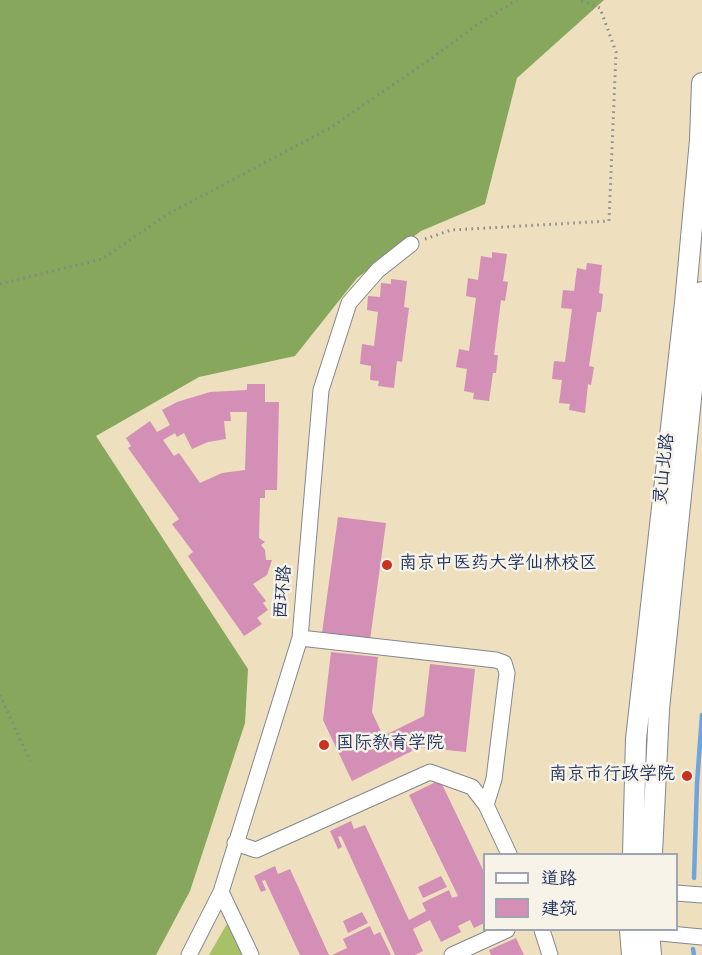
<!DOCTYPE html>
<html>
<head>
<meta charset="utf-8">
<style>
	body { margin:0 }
	#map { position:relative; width:702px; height:955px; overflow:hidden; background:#eedfbe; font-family:"Gochi Hand","LXGW WenKai TC",sans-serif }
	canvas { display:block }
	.legend { position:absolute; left:483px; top:853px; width:195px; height:78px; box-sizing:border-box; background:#f7f3e8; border:2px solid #9fa5b1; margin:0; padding:8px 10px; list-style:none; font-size:18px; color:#1b2f5e }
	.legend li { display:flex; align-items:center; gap:12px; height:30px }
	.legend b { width:30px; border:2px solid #9fa5b1 }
</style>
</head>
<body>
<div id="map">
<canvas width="702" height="955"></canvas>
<ul class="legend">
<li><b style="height:8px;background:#fff"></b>道路</li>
<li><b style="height:16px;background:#d38fb5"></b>建筑</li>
</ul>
</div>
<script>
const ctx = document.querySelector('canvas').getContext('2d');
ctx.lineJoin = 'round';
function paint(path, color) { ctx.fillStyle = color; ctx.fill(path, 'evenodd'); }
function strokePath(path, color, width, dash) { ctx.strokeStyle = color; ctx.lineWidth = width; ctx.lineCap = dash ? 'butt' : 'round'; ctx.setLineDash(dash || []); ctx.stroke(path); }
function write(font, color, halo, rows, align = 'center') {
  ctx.font = font + ' "Gochi Hand","LXGW WenKai TC",sans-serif'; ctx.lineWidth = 5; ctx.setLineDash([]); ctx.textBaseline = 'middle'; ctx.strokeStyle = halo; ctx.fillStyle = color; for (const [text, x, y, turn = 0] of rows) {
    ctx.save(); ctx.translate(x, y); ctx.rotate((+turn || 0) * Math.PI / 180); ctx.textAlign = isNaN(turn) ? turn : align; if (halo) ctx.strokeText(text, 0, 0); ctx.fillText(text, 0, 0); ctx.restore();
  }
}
paint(new Path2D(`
	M228,922L243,955H209Z`), '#a8c167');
paint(new Path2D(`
	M0,0H604L517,78L485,204L421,231L357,278L295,356L199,377L96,436L248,669L245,723L190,891L156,955H0Z`), '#86a75c');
strokePath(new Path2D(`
	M694,878L697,784L702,715
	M693,949L694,955`), '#6fa5dc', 4.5);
paint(new Path2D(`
	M492,252L507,254L503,281L508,282L505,301L501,300L494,355H498L496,373H493L489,401L473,399L474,393L464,391L467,369L456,367L459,349L469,351L476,298L466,296L468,278L478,280L481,256L492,258Z
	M587,263L602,265L599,293L603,294L601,312H597L589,366L594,367L591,385L588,384L585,413L569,410L570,404L559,403L562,380L552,379L554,361L565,362L572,309L561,308L563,290L574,291L577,268L586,270Z
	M391,279L407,281L404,307L409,308L402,362L397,361L394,388L378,386L379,381L370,380L371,366L360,364L362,344L374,346L378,312L367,310L368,296L380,297L381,283L391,284Z
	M247,384H265V402H279L277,490H265V498H260L259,538L265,542L261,545L265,550L266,560H272L267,575L253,584L266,601L263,603L268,610L257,618L262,624L244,636L188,556L193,552L172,524L179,519L128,448L131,446L126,438L150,421L157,432L170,425L162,410L177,402L210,392L247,390ZM230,412H247L245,470L222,473L200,483L179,453L174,456L163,440L175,433L177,437L184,433L192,449L208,442L226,439L224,421H231Z
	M338,517L386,523L370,640L322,633Z
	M331,652L378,657L372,712L383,736L424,716L430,664L475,669L466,752L420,747L352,781L323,720Z
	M440,780L484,872V923L474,928L470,920L458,926L461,932L441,942L430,920L413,929L423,951L415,955H395L341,836L338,837L342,847L338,849L330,831L351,821L354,829L365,825L409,920L426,911L422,903L449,890L452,898L458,896L409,795Z
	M275,866L278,874L290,869L329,955H300L265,880L262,881L266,890L261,892L254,876Z
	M441,876L447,887L423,898L418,887Z
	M362,912L368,923L348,933L343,921Z
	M370,926L374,935L380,932L391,955H332L347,948L343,939Z
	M516,938L524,955H491L489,950Z`), '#d38fb5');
const minor = new Path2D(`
	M300,638L496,660L504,663L507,673L494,779L486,805
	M235,843L256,850L430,772L472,787L486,805L509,854
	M221,892L251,955
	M676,893L702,895
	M542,930L550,955
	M649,932L702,937
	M189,955L221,892L300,638L321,390L349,303L378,270L411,244
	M452,955L507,930`);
const major = new Path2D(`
	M633,854L636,739L685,303L700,140L702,83
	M652,854L659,709L702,292
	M630,930L632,955
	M649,930L651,955`);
strokePath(minor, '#84878e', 17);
strokePath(major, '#84878e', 22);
strokePath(new Path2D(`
	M425,239L451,230L609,221L616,52L600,8L580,0
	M0,284L102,259L168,214L330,128L432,58L478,24L517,0
	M0,695L30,761`), '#84878e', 3, [1.5, 4.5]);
strokePath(minor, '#fff', 15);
strokePath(major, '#fff', 20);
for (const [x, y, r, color] of [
	[387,565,6,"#c8321e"],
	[324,745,6,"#c8321e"],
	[687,776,6,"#c8321e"]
]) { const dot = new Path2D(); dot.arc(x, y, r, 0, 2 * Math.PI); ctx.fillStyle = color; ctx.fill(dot); strokePath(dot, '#f7f3e8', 2); }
write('18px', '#1b2f5e', '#f7f3e8', [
	["灵山北路",666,469,-84],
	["西环路",285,592,-85]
]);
write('18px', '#1b2f5e', '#f7f3e8', [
	["南京中医药大学仙林校区",399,565],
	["国际教育学院",336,745],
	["南京市行政学院",675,776,"right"]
], 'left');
</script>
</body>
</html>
